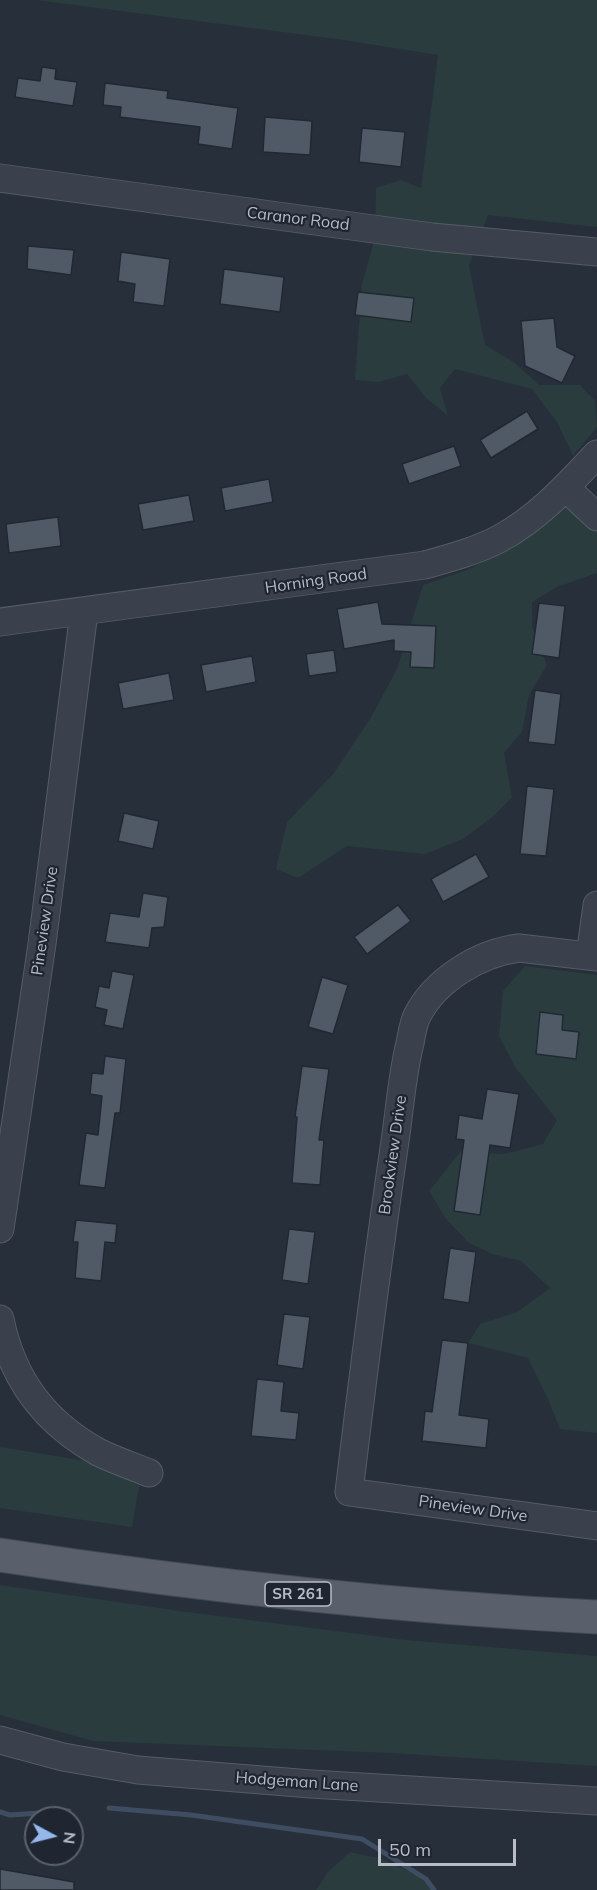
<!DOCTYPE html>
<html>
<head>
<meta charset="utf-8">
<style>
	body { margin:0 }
	#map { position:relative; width:597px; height:1890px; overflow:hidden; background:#272f3b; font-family:Mulish,sans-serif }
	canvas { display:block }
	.north { position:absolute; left:24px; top:1806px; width:60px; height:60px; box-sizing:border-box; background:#1f2631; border:2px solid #5b626d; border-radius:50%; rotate:97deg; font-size:16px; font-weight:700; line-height:24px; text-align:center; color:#b6bdc7 }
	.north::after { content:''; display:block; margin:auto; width:21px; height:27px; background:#96b7ec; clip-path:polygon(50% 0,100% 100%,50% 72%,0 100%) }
	.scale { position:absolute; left:378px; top:1839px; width:138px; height:27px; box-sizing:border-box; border:3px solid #b6bdc7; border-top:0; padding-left:8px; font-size:18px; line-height:21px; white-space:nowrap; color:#b6bdc7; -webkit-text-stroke:4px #1f2631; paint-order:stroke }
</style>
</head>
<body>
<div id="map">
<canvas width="597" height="1890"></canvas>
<div class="north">N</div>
<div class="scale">50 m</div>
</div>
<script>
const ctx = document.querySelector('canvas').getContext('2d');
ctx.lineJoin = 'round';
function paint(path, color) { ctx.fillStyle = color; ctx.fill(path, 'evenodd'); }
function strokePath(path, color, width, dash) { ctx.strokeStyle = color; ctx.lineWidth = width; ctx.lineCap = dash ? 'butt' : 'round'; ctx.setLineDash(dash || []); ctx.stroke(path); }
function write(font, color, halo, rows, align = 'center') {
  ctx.font = font + ' Mulish,sans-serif'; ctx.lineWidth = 4.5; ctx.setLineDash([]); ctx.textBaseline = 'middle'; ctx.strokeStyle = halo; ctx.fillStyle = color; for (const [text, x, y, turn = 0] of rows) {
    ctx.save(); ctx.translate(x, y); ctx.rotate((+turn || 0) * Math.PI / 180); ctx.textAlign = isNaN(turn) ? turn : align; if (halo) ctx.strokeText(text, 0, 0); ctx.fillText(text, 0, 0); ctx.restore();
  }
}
paint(new Path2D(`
	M36,0H597V227L488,215L469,266L485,345L515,363L539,385H580L595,401L597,427L573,456L557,422L532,389L455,369L440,388L448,416L426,398L407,374L379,382L355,380L362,284L375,238L376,188L401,180L421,188L438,55L344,40Z
	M563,503L597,522V573L557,587L532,602V627L547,665L529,695L522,732L504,753L512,797L495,815L463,839L425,854L347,846L298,878L276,869L287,822L334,773L370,719L397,669L423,585L470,569L515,543Z
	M525,966L597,975V1433L560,1429L547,1397L528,1358L468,1343L480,1324L517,1312L550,1288L521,1261L492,1254L468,1242L446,1219L429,1191L461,1151L504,1154L543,1144L557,1120L515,1067L499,1036L503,991Z
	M0,1447L142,1470L132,1527L0,1508Z
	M0,1585L187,1612L406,1640L597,1656V1766L390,1753L93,1741L0,1715Z
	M350,1852L382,1859L426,1879L433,1890H316L328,1872Z`), '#2a3c3d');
strokePath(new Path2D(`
	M109,1808L191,1815L362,1839L426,1879L434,1890
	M0,1812L10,1815L69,1811`), '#3f4d62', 5);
const building = new Path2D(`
	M42,67L56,69L55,79L77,82L73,106L15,97L18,78L40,81Z
	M105,83L168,91L167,98L238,108L232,149L198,144L200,127L120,117L121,107L103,105Z
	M265,117L312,121L310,155L263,152Z
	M362,128L405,132L401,167L359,162Z
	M28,246L74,250L71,275L27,269Z
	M121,252L170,259L164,306L133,302L135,284L118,281Z
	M224,269L284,277L280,312L220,304Z
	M358,292L414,298L411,322L355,315Z
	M554,318L557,347L575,356L562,383L525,366L521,321Z
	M527,411L538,429L491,458L480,440Z
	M454,446L461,466L409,484L402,464Z
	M269,479L273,502L225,511L221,488Z
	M189,495L194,521L143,530L138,504Z
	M58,517L61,546L9,553L6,524Z
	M378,602L382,624L436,626L434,668L410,667L411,652L394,651V640L344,649L337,609Z
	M539,603L565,606L559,658L532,654Z
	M334,650L337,672L309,676L306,654Z
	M252,656L256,682L206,692L201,665Z
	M169,673L174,700L123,709L118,683Z
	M535,690L561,694L555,745L528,742Z
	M527,786L554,789L546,856L520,854Z
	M124,813L159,821L153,849L118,841Z
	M476,854L489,877L443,902L431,879Z
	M143,893L168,897L164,927L152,928L149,948L105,942L110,913L139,917Z
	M398,905L411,921L367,954L354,937Z
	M112,971L134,975L123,1029L104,1025L107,1010L95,1007L99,986L109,988Z
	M322,977L348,985L333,1034L308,1027Z
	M540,1012L563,1015L562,1030L579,1032L576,1059L536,1054Z
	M105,1056L126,1059L120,1113H115L105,1188L79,1185L86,1133L98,1135L102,1096L90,1094L92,1073L103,1074Z
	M302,1066L329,1069L319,1140H324L320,1185L292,1183L297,1117H295Z
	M487,1089L519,1094L510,1148L490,1145L480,1215L454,1211L464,1140L456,1139L459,1115L482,1119Z
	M76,1220L117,1224L115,1243L105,1242L101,1281L75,1278L78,1242H73Z
	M289,1229L315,1232L308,1284L282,1280Z
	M450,1248L476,1252L469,1303L443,1299Z
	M284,1314L310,1317L303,1369L277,1365Z
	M442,1340L468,1343L459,1415L489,1419L486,1448L422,1441L425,1411L432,1412Z
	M257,1379L284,1382L281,1411L299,1413L296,1440L251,1436Z
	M0,1869L74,1882V1890H0Z`);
paint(building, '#505a67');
strokePath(building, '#212833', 1.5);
const minor = new Path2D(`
	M0,178L432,237L597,252
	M566,488L597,517
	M0,622L425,565C450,558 476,551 499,539C538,518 567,486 597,454
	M590,956L597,905
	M597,957L519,948C479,953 435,980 417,1016C413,1024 412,1034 410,1043C402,1075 400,1108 395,1141C378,1258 363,1375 349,1492L597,1526
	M0,1229L42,944L84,612
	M0,1319C12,1379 44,1422 98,1452C114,1460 132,1466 149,1473
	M0,1740L63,1757L138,1770L311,1784L597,1801`);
const major = new Path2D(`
	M0,1555C198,1585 397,1607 597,1617`);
strokePath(minor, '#555c67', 29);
strokePath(major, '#434a55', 35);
strokePath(minor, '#3a414c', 27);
strokePath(major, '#59606b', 33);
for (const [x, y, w] of [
	[298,1594,66]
]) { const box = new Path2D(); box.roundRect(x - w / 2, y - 12, w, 24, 4.5); ctx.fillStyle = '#1f2631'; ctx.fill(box); strokePath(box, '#b6bdc7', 1.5); }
write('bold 15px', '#b6bdc7', null, [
	["SR 261",298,1594]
]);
write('16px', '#b6bdc7', '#1f2631', [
	["Caranor Road",298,219,7],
	["Horning Road",316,581,-8],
	["Pineview Drive",45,921,-82],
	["Brookview Drive",393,1155,-82],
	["Pineview Drive",473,1509,8],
	["Hodgeman Lane",297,1782,4]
]);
</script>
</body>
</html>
